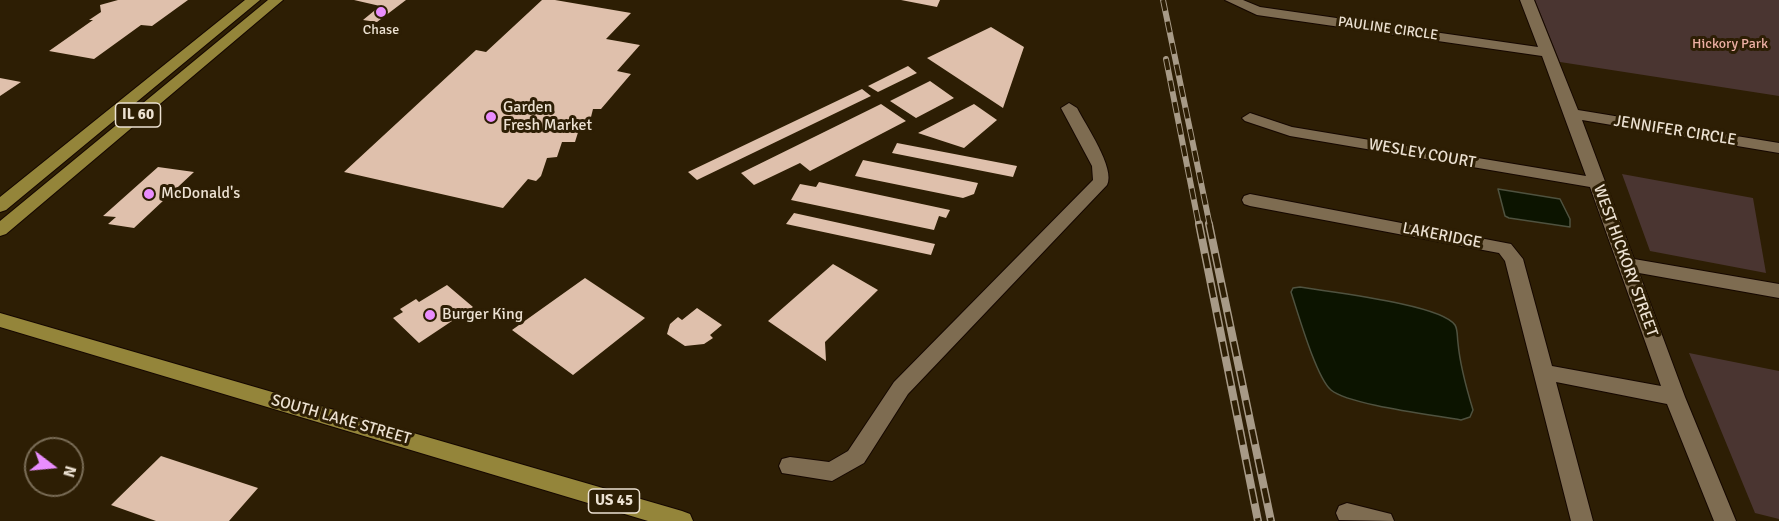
<!DOCTYPE html>
<html>
<head>
<meta charset="utf-8">
<style>
	body { margin:0 }
	#map { position:relative; width:1779px; height:521px; overflow:hidden; background:#2d1e04; font-family:Signika,sans-serif }
	canvas { display:block }
	.north { position:absolute; left:24px; top:437px; width:60px; height:60px; box-sizing:border-box; background:#2d1e04; border:2px solid #796c56; border-radius:50%; rotate:106deg; font-size:16px; font-weight:700; line-height:24px; text-align:center; color:#ece1d2 }
	.north::after { content:''; display:block; margin:auto; width:21px; height:27px; background:#e98dfd; clip-path:polygon(50% 0,100% 100%,50% 72%,0 100%) }
</style>
</head>
<body>
<div id="map">
<canvas width="1779" height="521"></canvas>
<div class="north">N</div>
</div>
<script>
const ctx = document.querySelector('canvas').getContext('2d');
ctx.lineJoin = 'round';
function paint(path, color) { ctx.fillStyle = color; ctx.fill(path, 'evenodd'); }
function strokePath(path, color, width, dash) { ctx.strokeStyle = color; ctx.lineWidth = width; ctx.lineCap = dash ? 'butt' : 'round'; ctx.setLineDash(dash || []); ctx.stroke(path); }
function write(font, color, halo, rows, align = 'center') {
  ctx.font = font + ' Signika,sans-serif'; ctx.lineWidth = 6; ctx.setLineDash([]); ctx.textBaseline = 'middle'; ctx.strokeStyle = halo; ctx.fillStyle = color; for (const [text, x, y, turn = 0] of rows) {
    ctx.save(); ctx.translate(x, y); ctx.rotate((+turn || 0) * Math.PI / 180); ctx.textAlign = isNaN(turn) ? turn : align; if (halo) ctx.strokeText(text, 0, 0); ctx.fillText(text, 0, 0); ctx.restore();
  }
}
paint(new Path2D(`
	M1535,0H1779V96L1560,62Z
	M1622,174L1753,198L1766,273L1650,251Z
	M1689,353L1779,371V519L1755,513Z`), '#4a3531');
const water = new Path2D(`
	M1498,189L1560,199L1570,219V227L1509,218L1505,216Z
	M1300,287C1328,292 1441,304 1455,325C1458,330 1457,337 1458,343C1460,366 1466,387 1473,410L1470,417L1461,420C1434,415 1349,405 1331,390C1316,377 1298,313 1291,292L1293,288Z`);
paint(water, '#0c1400');
strokePath(water, '#4f523f', 1.5);
paint(new Path2D(`
	M118,0H188L152,26L141,25L94,59L49,51L93,20H89L101,12L100,5Z
	M354,0H406L377,22L363,20L380,6Z
	M542,0H555L631,13L606,39L640,45L617,71L631,74L601,109H593L589,125L580,126L575,142H562L557,157L547,158L541,176L536,181L528,179L503,208L344,172L476,50L486,52Z
	M901,0H940L937,7Z
	M991,27L1024,47L1003,108L927,58Z
	M908,66L917,73L878,92L868,86Z
	M0,78L21,82L0,96Z
	M930,81L954,98L916,118L890,101Z
	M862,89L871,96L697,180L688,172Z
	M881,104L906,121L810,171L800,163L754,185L741,173Z
	M974,104L997,120L964,148L918,133Z
	M897,143L1017,166L1013,177L892,153Z
	M863,160L978,183L974,194L963,198L855,176Z
	M158,167L194,172L134,228L108,224L116,217L103,216Z
	M819,182L950,210L946,218L939,216L934,230L791,200L800,184L816,187Z
	M794,213L935,244L931,255L786,224Z
	M833,264L878,290L825,342L826,361L768,321Z
	M585,278L645,318L573,375L512,330Z
	M447,285L473,307L419,343L393,318L403,312L400,309L416,299L419,302Z
	M697,308L722,325L710,335L713,338L704,344L685,346L667,334L670,324L678,317L682,320Z
	M161,456L258,488L229,521H156L111,505Z`), '#dfc0ac');
const street = new Path2D(`
	M1225,0H1243L1260,7L1538,47L1520,0H1534L1578,110L1779,143V153L1582,120L1634,259L1779,284V298L1639,273L1685,397L1736,521H1714L1667,404L1556,382L1593,521H1571L1505,261L1499,253L1250,206L1244,204L1242,200L1244,196L1250,194L1511,244L1523,259L1552,366L1661,386L1590,187L1290,136L1245,121L1242,118L1250,113L1292,127L1586,176L1542,56L1257,15Z
	M1069,103L1077,108C1085,124 1116,169 1107,185L908,394L864,463L832,481L782,473L779,466L782,459L790,457L829,462L848,451L894,382L1093,180L1092,166L1061,108Z
	M1347,503L1391,514L1394,521L1339,520L1336,513L1339,506Z`);
const primary = new Path2D(`
	M245,0H260L6,210L0,212V197Z
	M268,0H283L6,234L0,236V221Z
	M0,313L682,511L690,514L693,521H648L0,327Z`);
strokePath(street, '#150700', 2);
strokePath(primary, '#150700', 2);
paint(street, '#7e6c51');
paint(primary, '#94853a');
const railFar1 = new Path2D(`
	M1163,0L1210,226
	M1166,59L1199,226`);
const rail = new Path2D(`
	M1199,224L1258,521
	M1209,224L1271,521`);
strokePath(railFar1, '#a79a87', 6);
strokePath(rail, '#a79a87', 8);
strokePath(railFar1, '#2d1e04', 4, [11]);
strokePath(rail, '#2d1e04', 5, [15]);
for (const [x, y, r, color] of [
	[381,12,6,"#e98dfd"],
	[491,117,6,"#e98dfd"],
	[149,194,6,"#e98dfd"],
	[430,315,6,"#e98dfd"]
]) { const dot = new Path2D(); dot.arc(x, y, r, 0, 2 * Math.PI); ctx.fillStyle = color; ctx.fill(dot); strokePath(dot, '#2d1e04', 2); }
write('14px', '#ece1d2', '#2d1e04', [
	["PAULINE CIRCLE",1388,29,8]
]);
write('14px', '#ece1d2', '#2d1e04', [
	["Chase",381,30]
]);
write('14px', '#edafa4', '#2d1e04', [
	["Hickory Park",1730,44]
]);
for (const [x, y, w] of [
	[138,115,45],
	[614,501,51]
]) { const box = new Path2D(); box.roundRect(x - w / 2, y - 12, w, 24, 4.5); ctx.fillStyle = '#2d1e04'; ctx.fill(box); strokePath(box, '#ece1d2', 1.5); }
write('bold 15px', '#ece1d2', null, [
	["IL 60",138,115],
	["US 45",614,501]
]);
write('16px', '#ece1d2', '#2d1e04', [
	["Garden",503,108],
	["Fresh Market",503,126],
	["McDonald's",161,194],
	["Burger King",442,315]
], 'left');
write('16px', '#ece1d2', '#2d1e04', [
	["JENNIFER CIRCLE",1675,131,9],
	["WESLEY COURT",1422,154,10],
	["LAKERIDGE",1442,236,11],
	["WEST HICKORY STREET",1625,261,70],
	["SOUTH LAKE STREET",341,420,16]
]);
</script>
</body>
</html>
